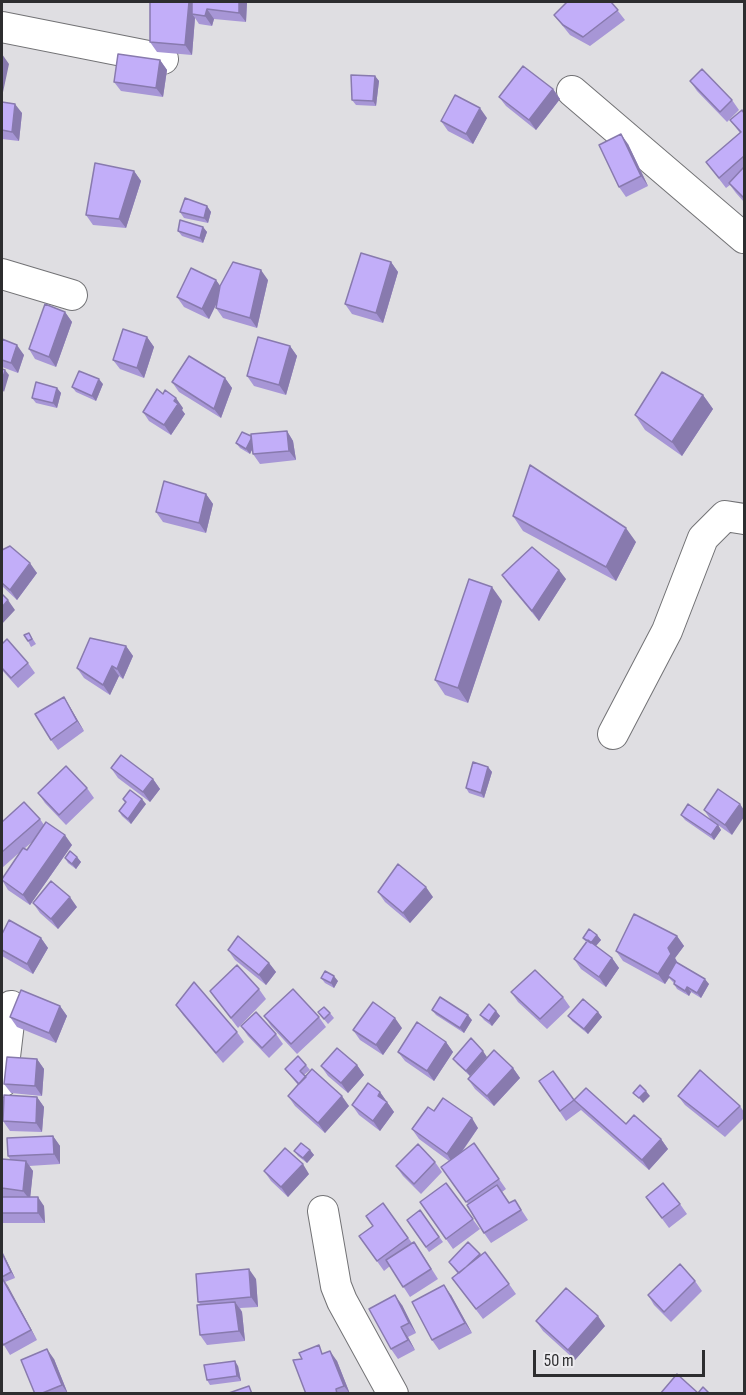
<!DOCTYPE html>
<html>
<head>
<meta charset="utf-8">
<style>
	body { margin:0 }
	#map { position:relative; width:746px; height:1395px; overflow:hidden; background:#dfdee2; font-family:"Sofia Sans Condensed",sans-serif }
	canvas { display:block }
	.frame { position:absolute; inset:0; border:3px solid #2d2d2f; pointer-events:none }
	.scale { position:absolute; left:533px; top:1350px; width:172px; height:27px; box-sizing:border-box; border:3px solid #2d2d2f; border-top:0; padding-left:8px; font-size:18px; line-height:21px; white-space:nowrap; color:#2d2d2f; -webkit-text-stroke:4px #ecebef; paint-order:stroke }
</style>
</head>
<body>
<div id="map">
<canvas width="746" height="1395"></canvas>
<div class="frame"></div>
<div class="scale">50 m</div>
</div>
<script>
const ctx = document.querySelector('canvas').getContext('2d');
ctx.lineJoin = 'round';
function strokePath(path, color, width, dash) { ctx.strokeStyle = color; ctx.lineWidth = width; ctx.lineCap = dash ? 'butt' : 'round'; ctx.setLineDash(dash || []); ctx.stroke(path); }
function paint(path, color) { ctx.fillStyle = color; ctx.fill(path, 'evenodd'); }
const minor = new Path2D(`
	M2,27L163,59
	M572,91L744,238
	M2,274L72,295
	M613,734L667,631L703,538L725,516L744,519
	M2,1082L11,1006
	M323,1211L336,1286L342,1301L393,1394`);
strokePath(minor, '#727275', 32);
strokePath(minor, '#fff', 30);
paint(new Path2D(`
	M150,2H247L246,22L214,19L212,26L199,24L195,18L192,55L157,52L150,42Z
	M611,2L625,20L590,46L570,35L554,15Z
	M160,60L167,70L163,97L121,91L114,82Z
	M375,76L379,81L376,106L356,105L352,100Z
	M690,81L732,100L739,110L727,122L697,91Z
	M553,89L560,99L536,130L506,106L499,97Z
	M2,102L22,113L19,141L2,139Z
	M744,113V202L736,193L730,185L726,188L706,162L740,133L730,120Z
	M487,118L473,144L448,131L441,121Z
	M628,144L648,186L626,197L619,187Z
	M134,171L141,181L126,228L93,225L86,215Z
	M207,206L211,212L208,223L184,218L180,212Z
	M203,227L207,232L203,243L182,236L178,231Z
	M391,262L398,272L383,323L352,314L345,304Z
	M216,280L220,286L268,280L257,328L223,318L216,308L217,303L209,319L184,307L177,297Z
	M65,312L72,322L56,367L35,359L29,349Z
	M147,337L154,347L144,378L120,369L113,360Z
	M2,339L24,355L18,373L2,367Z
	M290,346L297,356L286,395L254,386L247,376Z
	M225,378L232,388L221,418L179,392L172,382Z
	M103,384L96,401L76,392L72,387Z
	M57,388L61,393L57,408L36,403L32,398Z
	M703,395L713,409L682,456L645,430L635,415Z
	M183,408L182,410L185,414L171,435L149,421L143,412Z
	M287,431L293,441L296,460L260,464L253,454L252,449L250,454L240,448L236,443L251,436Z
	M206,494L213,504L206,533L163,522L156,512Z
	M513,516L636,542L616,581L523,531Z
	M2,550L37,573L17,600L2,586Z
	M502,575L566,579L539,621L509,585Z
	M502,601L468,703L445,695L435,680Z
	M29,633L36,644L31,647L28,641Z
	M2,644L28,663L35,673L18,688L2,670Z
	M126,646L133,656L123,679L119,676L110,695L84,678L77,668Z
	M64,697L70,707L84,731L58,750L51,740Z
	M488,767L492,772L484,798L469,793L466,788Z
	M111,768L153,779L160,789L150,802L118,778Z
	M87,788L94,798L66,825L45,803L38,793Z
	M718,789L732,835L711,820L704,810Z
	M123,799L146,804L131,824L122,816L119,811L125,803Z
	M681,815L718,825L721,830L714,840L685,820Z
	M40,819L44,825L72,845L30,905L8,890L2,880L20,852L2,868V822ZM33,841L27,850L24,849Z
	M77,857L81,862L76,869L68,863L65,858Z
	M378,892L433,897L410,923L385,902Z
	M33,903L77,907L58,929L40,913Z
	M2,934L41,938L48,948L33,974L2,956Z
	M597,935L601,940L596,946L612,958L619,968L606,987L581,969L574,959L586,942L583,938Z
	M677,936L684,946L675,958L678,963L709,984L701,998L691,992L689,996L677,989L674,984V983L669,978L665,984L623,961L616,951Z
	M228,950L269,963L276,972L266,985L235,960Z
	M321,978L338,981L334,988L325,983Z
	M259,989L266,999L238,1028L210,991Z
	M511,992L563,997L570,1007L547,1029L518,1002Z
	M176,1005L237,1032L244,1042L223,1063L183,1015Z
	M60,1006L67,1016L56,1043L17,1027L10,1017Z
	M432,1010L472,1020L464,1033L436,1015Z
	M496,1011L500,1016L492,1026L484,1020L480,1015Z
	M318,1012L330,1013L334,1018L328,1024Z
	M598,1012L602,1017L588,1034L572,1021L568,1016Z
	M264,1016L319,1017L326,1027L297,1054L271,1026Z
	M241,1026L276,1034L283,1044L269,1058L248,1036Z
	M402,1028L383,1055L360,1040L353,1030Z
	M446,1042L453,1052L434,1081L405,1061L398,1052Z
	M487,1057L470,1076L457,1064L453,1059Z
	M37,1059L44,1069L42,1096L11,1093L4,1084Z
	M306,1065L310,1070L304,1075L349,1106L325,1133L295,1106L288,1096L298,1085L285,1069Z
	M357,1065L364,1075L348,1093L328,1076L321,1066Z
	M513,1068L520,1078L494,1106L475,1089L468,1079Z
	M539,1081L574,1100L626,1124L661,1139L668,1149L649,1170L581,1110L566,1121Z
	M380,1092L394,1112L380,1131L359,1115L352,1105Z
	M678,1096L740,1106L744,1112V1118L725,1137L685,1105Z
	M37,1097L44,1107L42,1132L10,1131L3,1121Z
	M434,1111L478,1128L462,1152L474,1143L506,1189L502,1192L510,1203L515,1200L528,1220L491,1243L484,1233L468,1204L441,1167L449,1161L419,1139L412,1129Z
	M53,1136L60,1146V1164L29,1166L33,1171L30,1197L44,1206L45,1223H2V1159H10L8,1156Z
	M310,1150L314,1155L307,1163L298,1156L294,1151Z
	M435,1162L442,1172L421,1194L403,1176L396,1166Z
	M264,1171L309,1174L288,1197L271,1181Z
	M446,1183L480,1229L453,1249L420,1202Z
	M646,1197L680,1204L687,1214L669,1228Z
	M383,1203L412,1243L421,1252L438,1279L410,1297L390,1266L384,1271L359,1236L373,1226Z
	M420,1210L443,1242L429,1252L407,1220Z
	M2,1251L15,1278L5,1282L37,1340L10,1355L2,1342Z
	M480,1254L509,1284L516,1294L483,1319L452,1278L458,1274L449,1262Z
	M256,1279L258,1307L240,1308L242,1312L245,1341L207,1345L200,1335L201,1305L198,1302Z
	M695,1281L702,1291L671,1322L654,1305L648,1295Z
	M451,1295L472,1333L439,1350L432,1340Z
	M402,1305L416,1333L408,1337L415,1350L398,1359L391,1349Z
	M536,1321L605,1326L575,1360L543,1331Z
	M325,1353L337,1361L350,1394H306L302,1359Z
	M54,1359L68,1394H35Z
	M238,1366L241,1381L210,1385L207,1380Z`), '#a796d6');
paint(new Path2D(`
	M189,2H196L192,14L195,18L192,55L185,45Z
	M239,2H247L246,22L239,13Z
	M207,9L214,19L212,26L205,16Z
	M2,54L9,64L2,97Z
	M160,60L167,70L163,97L156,88Z
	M375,76L379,81L376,106L373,101Z
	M553,89L560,99L536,130L529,120Z
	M15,104L22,113L19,141L12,132Z
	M480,108L487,118L473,144L466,134Z
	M621,134L628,144L648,186L641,176Z
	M134,171L141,181L126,228L119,219Z
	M207,206L211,212L208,223L204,218Z
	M203,227L207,232L203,243L200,238Z
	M391,262L398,272L383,323L376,313Z
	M261,270L268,280L257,328L250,318Z
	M216,280L223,290L209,319L202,309Z
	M65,312L72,322L56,367L49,357Z
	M147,337L154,347L144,378L137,368Z
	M17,345L24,355L18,373L11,363Z
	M290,346L297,356L286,395L279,385Z
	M5,370L9,375L4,392L2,389V382Z
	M225,378L232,388L221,418L214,409Z
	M99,379L103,384L96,401L92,396Z
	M57,388L61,393L57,408L53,403Z
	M703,395L713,409L682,456L672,442Z
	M176,398L183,408L182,410L185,414L171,435L164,425Z
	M287,431L293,441L296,460L289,451Z
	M252,437L256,442L250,454L246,449Z
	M206,494L213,504L206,533L199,523Z
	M626,528L636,542L616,581L606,567Z
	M30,563L37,573L17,600L10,590Z
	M559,570L566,579L539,621L532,611Z
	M492,587L502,601L468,703L458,688Z
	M8,600L15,610L2,624V607Z
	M126,646L133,656L123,679L117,669Z
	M112,666L119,676L110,695L103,685Z
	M64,697L70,707L84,731L77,721Z
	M488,767L492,772L484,798L481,793Z
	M153,779L160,789L150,802L143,792Z
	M142,799L146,804L131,824L128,819Z
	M740,804L744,810V817L732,835L725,825Z
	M718,825L721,830L714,840L711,835Z
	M65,835L72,845L30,905L23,895Z
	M77,857L81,862L76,869L72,864Z
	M426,887L433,897L410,923L403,913Z
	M70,897L77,907L58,929L51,919Z
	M597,935L601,940L594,948L591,943Z
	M677,936L684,946L675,958L678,964L665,984L658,974L668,948Z
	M41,938L48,948L33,974L27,964Z
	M612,958L619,968L606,987L599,977Z
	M269,963L276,972L266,985L259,975Z
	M334,976L338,981L334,988L331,983Z
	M705,979L709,984L701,998L697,993Z
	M687,987L691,992L689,996L685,991Z
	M60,1006L67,1016L56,1043L49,1033Z
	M496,1011L500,1016L492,1026L489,1021Z
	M598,1012L602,1017L588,1034L584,1029Z
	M468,1015L472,1020L464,1033L460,1028Z
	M395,1018L402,1028L383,1055L376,1045Z
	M446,1042L453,1052L434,1081L427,1071Z
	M483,1051L487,1057L470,1076L466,1071Z
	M37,1059L44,1069L42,1096L35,1086Z
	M357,1065L364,1075L348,1093L341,1083Z
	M513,1068L520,1078L494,1106L487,1096Z
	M646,1091L650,1096L643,1103L639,1098Z
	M380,1092L394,1112L380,1131L373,1121L378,1096Z
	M342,1096L349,1106L325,1133L318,1123Z
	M37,1097L44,1107L42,1132L36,1123Z
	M472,1118L478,1128L453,1164L447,1154Z
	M53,1136L60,1146V1164L54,1154Z
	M661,1139L668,1149L649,1170L642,1160Z
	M310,1150L314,1155L307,1163L303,1158Z
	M26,1161L33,1171L30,1200L23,1191Z
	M303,1164L309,1174L288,1197L281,1187Z
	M38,1197L44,1206L45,1223L38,1213Z
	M2,1251L15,1278L11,1272Z
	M249,1269L256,1279L258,1307L251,1297Z
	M2,1277L8,1286L37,1340L31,1330Z
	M444,1285L451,1295L472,1333L465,1323Z
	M395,1295L402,1305L416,1333L409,1323Z
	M235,1302L242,1312L245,1341L239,1331Z
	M598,1316L605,1326L575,1360L568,1350Z
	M401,1327L408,1337L415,1350L408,1340Z
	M47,1349L54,1359L68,1394L62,1385Z
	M330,1351L337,1361L350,1394L344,1386Z
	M235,1361L238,1366L241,1381L237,1376Z`), '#887aae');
const building = new Path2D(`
	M150,2H189L185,45L150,42Z
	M192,2H239V13L207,9L205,16L192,14Z
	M567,2H611L618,10L583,37L563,25L554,15Z
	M118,54L160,60L156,88L114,82Z
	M523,66L553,89L529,120L499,97Z
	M702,69L732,100L720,112L690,81Z
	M351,75L375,76L373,101L352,100Z
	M455,95L480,108L466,134L441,121Z
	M2,102L15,104L12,132L2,130Z
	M742,110L744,113V156L719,178L706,162L741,132L730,120Z
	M621,134L641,176L619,187L599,145Z
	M95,163L134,171L119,219L86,215Z
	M744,167V198L729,183Z
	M185,198L207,206L204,218L180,212Z
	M180,220L203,227L200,238L178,231Z
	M361,253L391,262L376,313L345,304Z
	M233,262L261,270L250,318L216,308L220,286Z
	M191,268L216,280L202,309L177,297Z
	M45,304L65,312L49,357L29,349Z
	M123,329L147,337L137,368L113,360Z
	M258,337L290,346L279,385L247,376Z
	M2,339L17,345L11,363L2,360Z
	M189,356L225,378L214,409L172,382Z
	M2,369L5,370L2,382Z
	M79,371L99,379L92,396L72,387Z
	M662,372L703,395L672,442L635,415Z
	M36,382L57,388L53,403L32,398Z
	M157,389L163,394L165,390L176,398L174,401L178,404L164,425L143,412Z
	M287,431L289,451L253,454L251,434Z
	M242,432L251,436V439L246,449L236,443Z
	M530,465L626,528L606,567L513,516Z
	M164,481L206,494L199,523L156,512Z
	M10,546L30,563L10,590L2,583V550Z
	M532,547L559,570L532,611L502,575Z
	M469,579L492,587L458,688L435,680Z
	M2,594L8,600L2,607Z
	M29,633L32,639L28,641L24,635Z
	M90,638L126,646L117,669L112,666L103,685L77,668Z
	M7,639L28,663L11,678L2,668V644Z
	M64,697L77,721L51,740L35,714Z
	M121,755L153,779L143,792L111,768Z
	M473,762L488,767L481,793L466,788Z
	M66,766L87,788L59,815L38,793Z
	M718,789L740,804L725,825L704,810Z
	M130,790L142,799L128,819L119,811L126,802L123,799Z
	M24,802L40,819L2,852V822Z
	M688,804L718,825L711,835L681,815Z
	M46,822L65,835L23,895L2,880V879L23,848L27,850Z
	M70,851L77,857L72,864L65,858Z
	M398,864L426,887L403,913L378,892Z
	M51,881L70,897L51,919L33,903Z
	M634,914L677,936L668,948L671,954L658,974L616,951Z
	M9,920L41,938L27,964L2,950V934Z
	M589,929L597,935L591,943L583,938Z
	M238,936L269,963L259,975L228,950Z
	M588,940L612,958L599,977L574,959Z
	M676,962L705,979L697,993L687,987L685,991L674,984L675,981L668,976Z
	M237,965L259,989L231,1018L210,991Z
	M535,970L563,997L540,1019L511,992Z
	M325,971L334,976L331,983L321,978Z
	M194,982L237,1032L216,1053L176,1005Z
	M293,989L319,1017L291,1044L264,1016Z
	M21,990L60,1006L49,1033L10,1017Z
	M440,997L468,1015L460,1028L432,1010Z
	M583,999L598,1012L584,1029L568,1016Z
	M373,1002L395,1018L376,1045L353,1030Z
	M489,1004L496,1011L489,1021L480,1015Z
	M324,1007L330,1013L324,1019L318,1012Z
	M256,1012L276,1034L262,1048L241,1026Z
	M417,1022L446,1042L427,1071L398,1052Z
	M471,1038L483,1051L466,1071L453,1059Z
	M337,1048L357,1065L341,1083L321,1066Z
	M494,1050L513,1068L487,1096L468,1079Z
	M298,1056L306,1065L300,1071L306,1077L299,1084L285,1069Z
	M7,1057L37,1059L35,1086L4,1084Z
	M312,1069L342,1096L318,1123L288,1096Z
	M700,1070L740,1106L718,1127L678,1096Z
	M553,1071L574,1100L586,1088L626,1124L634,1115L661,1139L642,1160L574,1100L560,1111L539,1081Z
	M368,1083L380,1092L378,1096L387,1102L373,1121L352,1105Z
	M640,1085L646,1091L639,1098L633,1093Z
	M4,1095L37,1097L36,1123L3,1121Z
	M443,1098L472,1118L447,1154L412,1129L428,1107L434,1111Z
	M53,1136L54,1154L8,1156L7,1138Z
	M301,1143L310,1150L303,1158L294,1151Z
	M474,1143L499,1179L466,1202L441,1167Z
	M418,1144L435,1162L414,1184L396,1166Z
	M285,1148L303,1164L281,1187L264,1171Z
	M2,1159L26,1161L23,1191L2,1188Z
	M446,1183L473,1219L446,1239L420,1202Z
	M663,1183L680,1204L662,1218L646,1197Z
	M497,1185L509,1203L515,1200L521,1210L484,1233L467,1205Z
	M2,1197H38V1213H2Z
	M383,1203L408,1238L377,1261L359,1236L373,1226L366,1216Z
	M420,1210L439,1237L426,1247L407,1220Z
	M414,1242L431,1269L403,1287L386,1260Z
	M468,1242L480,1254L466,1267L459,1273L449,1262Z
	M485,1252L509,1284L476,1309L452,1278Z
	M2,1253L11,1272L2,1277Z
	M680,1264L695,1281L664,1312L648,1295Z
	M249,1269L251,1297L198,1302L196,1274Z
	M2,1278L31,1330L3,1345L2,1342Z
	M444,1285L465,1323L432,1340L412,1302Z
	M566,1288L598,1316L568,1350L536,1321Z
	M395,1295L409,1323L401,1327L408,1340L391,1349L369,1309Z
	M235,1302L239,1331L200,1335L197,1305Z
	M319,1345L322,1354L330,1351L344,1386L336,1389L337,1394H306L293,1360L302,1359L299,1353Z
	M47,1349L62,1385L40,1394H35L21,1360Z
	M235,1361L237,1376L207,1380L204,1365Z
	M677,1374L698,1393L703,1387L710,1394H660Z
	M249,1386L252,1394H226Z`);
paint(building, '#c2aef9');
strokePath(building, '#887aae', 1.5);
</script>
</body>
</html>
